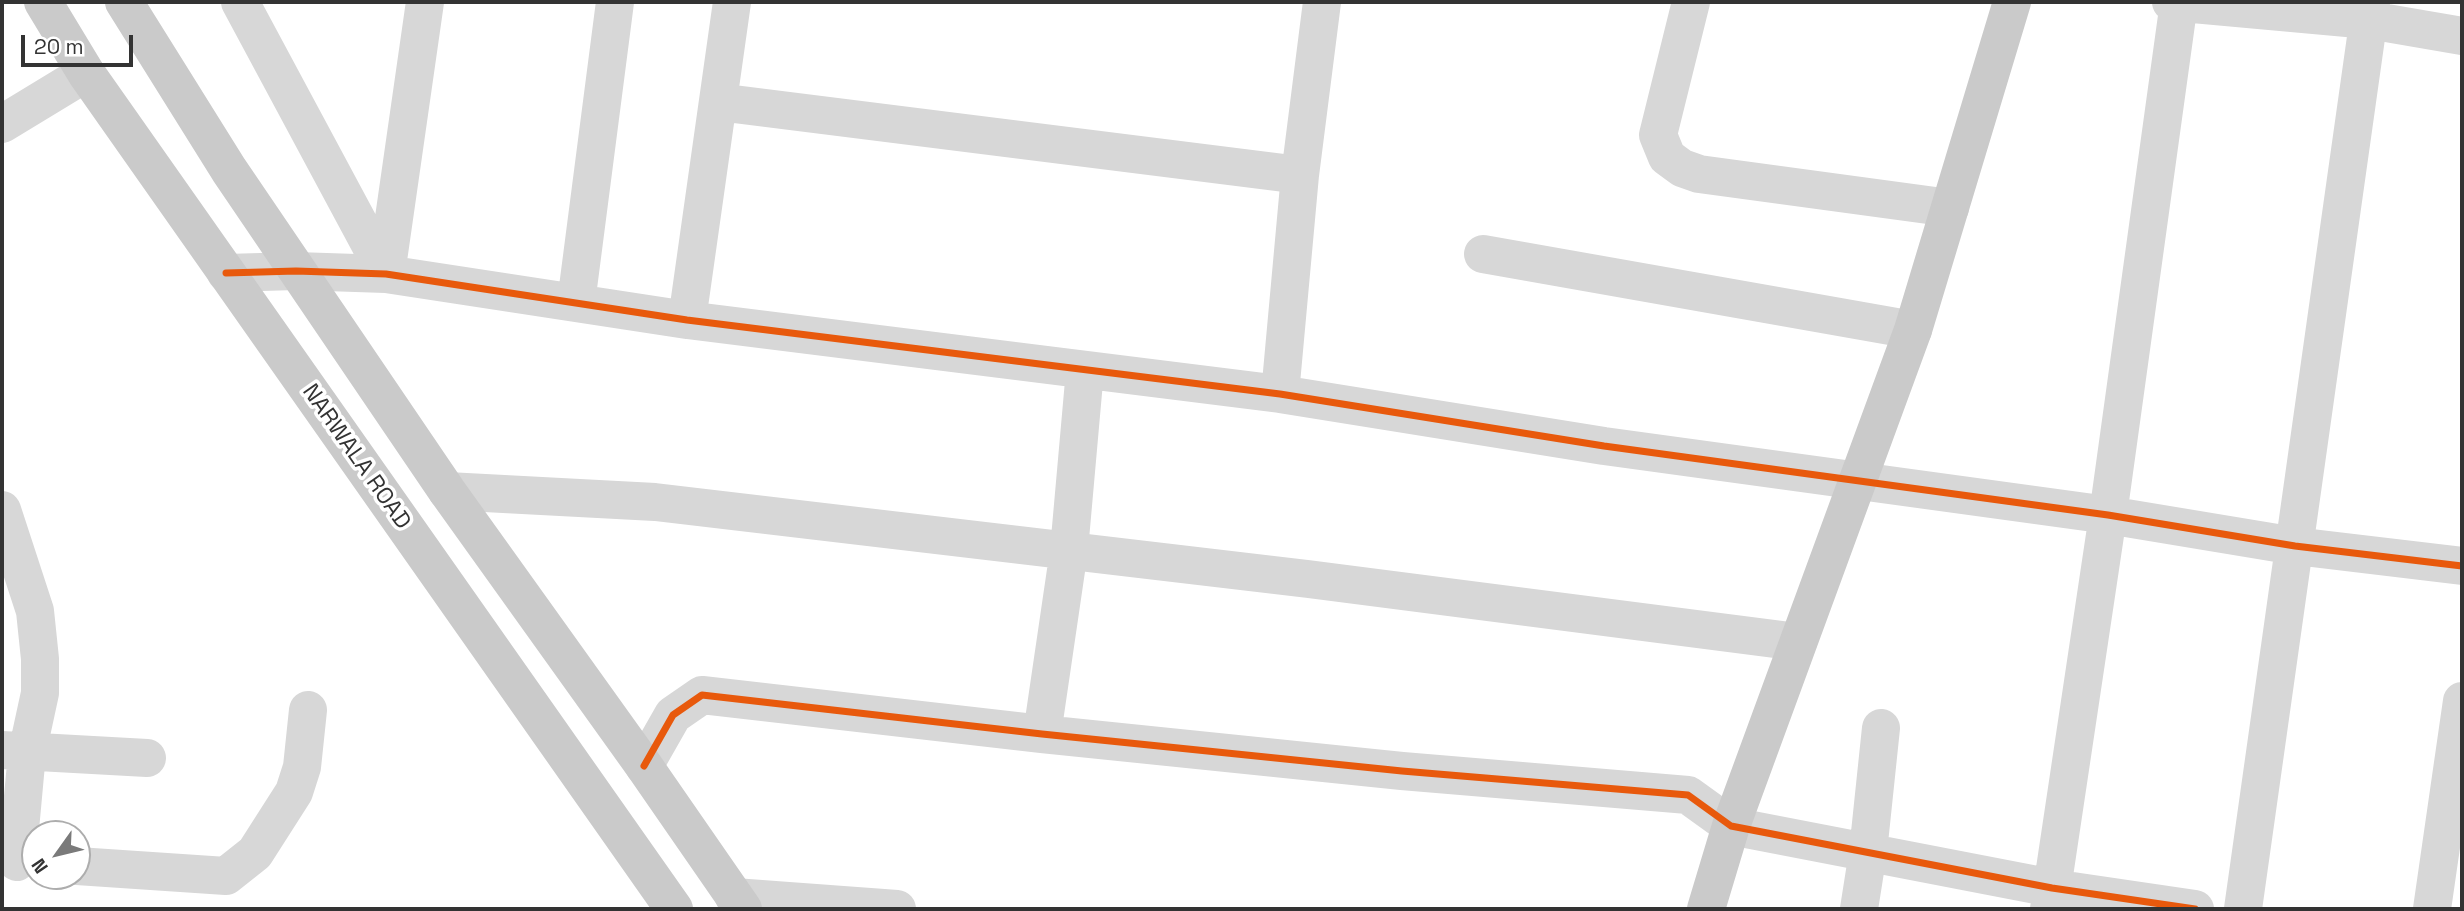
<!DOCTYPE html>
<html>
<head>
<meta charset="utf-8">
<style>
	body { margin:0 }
	#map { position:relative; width:2464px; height:911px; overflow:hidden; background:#fff; font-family:"Space Grotesk",sans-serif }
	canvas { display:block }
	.frame { position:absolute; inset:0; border:4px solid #333; pointer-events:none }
	.north { position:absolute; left:21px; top:820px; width:70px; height:70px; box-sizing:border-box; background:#fff; border:2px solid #adadad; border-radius:50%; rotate:236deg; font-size:19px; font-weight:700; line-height:28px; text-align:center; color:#333 }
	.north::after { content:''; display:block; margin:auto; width:24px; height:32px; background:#7a7a7a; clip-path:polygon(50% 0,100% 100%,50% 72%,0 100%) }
	.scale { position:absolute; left:21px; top:35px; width:112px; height:32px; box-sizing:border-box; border:4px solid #333; border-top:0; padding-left:9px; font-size:21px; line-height:24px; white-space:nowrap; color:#333; -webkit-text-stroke:5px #fff; paint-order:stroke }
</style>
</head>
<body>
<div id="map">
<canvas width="2464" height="911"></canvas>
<div class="frame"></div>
<div class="north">N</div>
<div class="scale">20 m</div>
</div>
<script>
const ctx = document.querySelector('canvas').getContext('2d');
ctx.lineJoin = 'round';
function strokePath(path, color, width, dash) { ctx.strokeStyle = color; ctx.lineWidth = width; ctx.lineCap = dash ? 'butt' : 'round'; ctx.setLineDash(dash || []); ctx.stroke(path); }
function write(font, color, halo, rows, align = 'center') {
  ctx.font = font + ' "Space Grotesk",sans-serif'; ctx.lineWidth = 7; ctx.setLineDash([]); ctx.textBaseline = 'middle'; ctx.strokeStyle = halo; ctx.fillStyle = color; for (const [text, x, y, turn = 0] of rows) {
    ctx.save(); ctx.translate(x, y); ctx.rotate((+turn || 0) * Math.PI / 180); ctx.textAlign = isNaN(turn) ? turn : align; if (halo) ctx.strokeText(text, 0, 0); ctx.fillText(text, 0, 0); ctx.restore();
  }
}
strokePath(new Path2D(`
	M240,2L386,274
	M1691,2L1658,135L1667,157L1682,168L1699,174L1950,208
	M2171,2L2369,20L2462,36
	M718,102L1300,175
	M2,124L86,73
	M1483,254L1913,330
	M226,273L296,271L386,274L687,320L1280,394L1604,446L2108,515L2295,546L2462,566
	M386,274L425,2
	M576,303L615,2
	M687,320L732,2
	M1280,394L1300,175L1322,2
	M447,491L655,502L1308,579L1798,642
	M2,510L35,611L40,659V693L27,753L17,862
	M1042,734L1069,550L1085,370
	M2,750L147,758
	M644,766L673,715L702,695L1042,734L1402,771L1688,795L1731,826L2052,888L2195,909
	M77,866L226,876L255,853L294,792L302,767L308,710
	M734,897L897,909
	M1859,909L1868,852L1881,728
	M2049,909L2108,515L2179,2
	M2243,909L2371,2
	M2432,909L2462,701`), '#d7d7d7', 38);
strokePath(new Path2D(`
	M43,2L86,73L674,909
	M124,2L229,170L447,491L644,766L743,909
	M1706,909L1731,826L1913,330L2012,2`), '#cacaca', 38);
strokePath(new Path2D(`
	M226,273L296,271L386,274L687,320L1280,394L1604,446L2108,515L2295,546L2462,566
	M644,766L673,715L702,695L1042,734L1402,771L1688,795L1731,826L2052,888L2195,909`), '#e8590c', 7);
write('23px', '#333', '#fff', [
	["NARWALA ROAD",356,457,55]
]);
</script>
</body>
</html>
